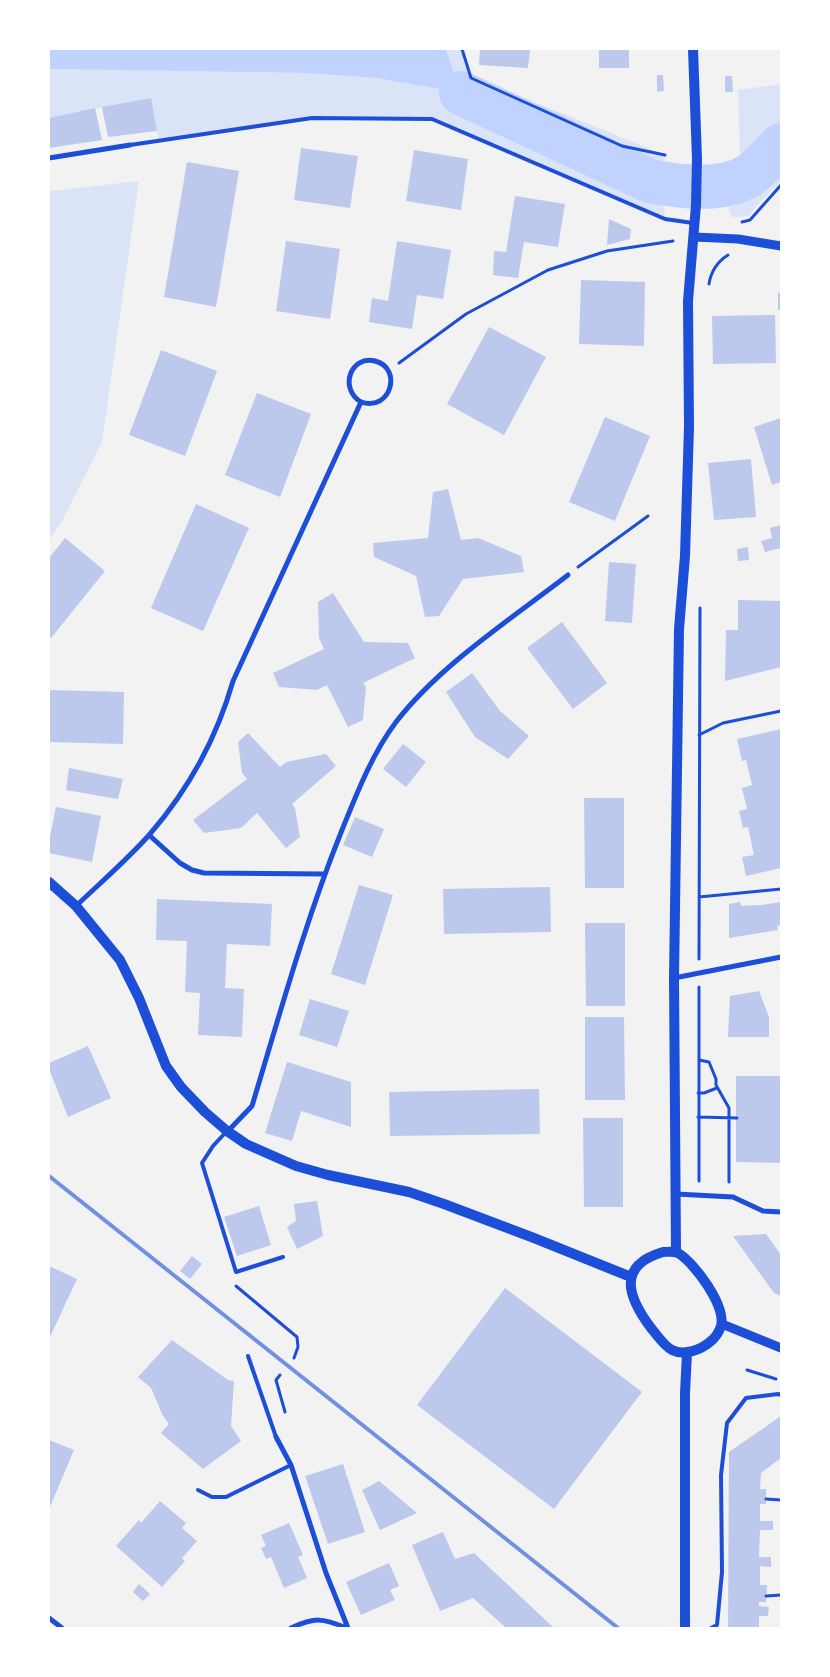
<!DOCTYPE html>
<html>
<head>
<meta charset="utf-8">
<style>
	body { margin:0 }
	#map { position:relative; width:830px; height:1677px; overflow:hidden; background:#f2f2f2; font-family:"Noto Serif",serif }
	canvas { display:block }
	.frame { position:absolute; inset:0; border:50px solid #fff; pointer-events:none }
</style>
</head>
<body>
<div id="map">
<canvas width="830" height="1677"></canvas>
<div class="frame"></div>
</div>
<script>
const ctx = document.querySelector('canvas').getContext('2d');
ctx.lineJoin = 'round';
function paint(path, color) { ctx.fillStyle = color; ctx.fill(path, 'evenodd'); }
function strokePath(path, color, width, dash) { ctx.strokeStyle = color; ctx.lineWidth = width; ctx.lineCap = dash ? 'butt' : 'round'; ctx.setLineDash(dash || []); ctx.stroke(path); }
paint(new Path2D(`
	M451,49H462L471,78L567,115L665,155L663,197L665,219L432,119L312,118L159,141L150,98L49,118V69L304,73L377,78L460,93L447,50Z
	M781,84V193L774,187L748,216L732,217L729,211L732,160L740,156L738,90Z
	M139,181L102,442L62,521L49,540L50,191Z`), '#dbe4f7');
paint(new Path2D(`
	M49,49H446L461,93L377,78L304,73L49,69Z`), '#bfd3fe');
strokePath(new Path2D(`
	M461,93L650,181C679,187 724,192 750,175C762,166 771,156 781,145`), '#bfd3fe', 44);
paint(new Path2D(`
	M480,49H530L528,68L479,65Z
	M599,49H629V68H599Z
	M657,75H663L664,91L657,92Z
	M725,76H732L733,92H725Z
	M151,98L157,131L108,137L102,107Z
	M95,108L102,140L49,148V118Z
	M301,148L358,156L350,208L294,200Z
	M414,150L468,159L461,210L406,201Z
	M187,162L239,171L216,307L164,297Z
	M515,196L565,204L558,247L524,242L518,278L493,275L494,251L506,252Z
	M609,219L631,229L630,239L607,245Z
	M286,241L340,249L330,319L276,311Z
	M397,241L451,250L443,299L417,295L412,329L369,322L372,298L388,301Z
	M581,280L645,282L644,346L579,344Z
	M778,293H781V310H778Z
	M775,315L776,363L713,364L712,316Z
	M489,327L546,357L504,435L447,404Z
	M161,350L217,371L185,456L129,435Z
	M257,393L311,414L280,497L225,475Z
	M605,417L650,436L615,521L569,502Z
	M781,418V482L772,485L754,427Z
	M751,459L756,517L714,520L708,463Z
	M448,489L461,540L478,538L521,556L524,572L463,579L439,616L425,617L416,576L374,557L373,543L428,538L433,492Z
	M196,504L249,528L203,631L151,608Z
	M781,525V548L765,552L761,541L772,538L770,528Z
	M65,538L105,571L51,638L49,636V558Z
	M748,547L749,560L738,561L737,549Z
	M609,562L636,564L632,623L605,621Z
	M333,593L364,642L408,643L415,658L363,683L366,687L363,720L348,727L327,685L317,690L279,687L273,673L324,649L319,638L318,602Z
	M738,600L781,601V667L725,681L726,630H738Z
	M562,622L607,683L573,709L527,648Z
	M472,673L500,711L529,736L508,759L475,737L446,692Z
	M49,690L124,692L123,744L49,742Z
	M781,729V868L746,876L742,857L754,855L748,827L743,828L739,811L747,809L742,788L752,785L746,760L742,761L737,739Z
	M248,733L280,767L286,762L326,754L336,766L292,804L295,808L300,837L286,848L257,813L241,828L204,833L193,820L247,779L242,773L238,742Z
	M403,744L426,762L406,787L383,769Z
	M69,768L123,779L118,799L66,790Z
	M584,798H624V888H585Z
	M56,807L101,816L92,862L49,853V841Z
	M355,817L384,829L372,857L343,845Z
	M359,885L393,895L365,985L331,974Z
	M550,887L551,932L444,934L443,889Z
	M157,899L272,904L270,946L227,944L225,988L244,989L242,1037L198,1035L200,993L185,992L187,941L156,940Z
	M740,902L741,906L762,905L781,902V925L777,926L778,930L729,938V904Z
	M585,923H625V1006H586Z
	M759,991L769,1017V1037H728L730,996Z
	M310,999L349,1011L337,1047L299,1035Z
	M585,1017H624L625,1100H585Z
	M88,1046L111,1098L68,1117L49,1069V1063Z
	M287,1062L351,1082V1127L301,1111L292,1141L265,1133Z
	M736,1076H781V1163L736,1162Z
	M539,1089L540,1134L390,1136L389,1092Z
	M583,1118H623V1207H584Z
	M317,1201L323,1236L297,1249L287,1227L296,1221L294,1204Z
	M259,1206L271,1245L237,1256L224,1217Z
	M766,1234L781,1255V1296L774,1293L733,1236Z
	M192,1256L202,1264L190,1279L180,1271Z
	M49,1266L77,1279L49,1339Z
	M505,1288L642,1392L554,1509L417,1405Z
	M172,1340L228,1380L234,1381L231,1426L241,1441L203,1469L161,1433L169,1424L163,1416L151,1388L138,1377Z
	M781,1416V1458L761,1473L760,1489H766V1504H760V1521H773V1530H760L759,1557H771V1567L760,1566V1585H767L766,1602H759V1606L769,1607L768,1616H759V1628H728L729,1452Z
	M49,1440L74,1450L49,1509Z
	M343,1464L365,1532L328,1544L305,1476Z
	M379,1481L417,1513L380,1530L362,1490Z
	M160,1501L186,1523L182,1528L197,1541L182,1558L185,1561L162,1587L116,1546L139,1520L141,1523Z
	M289,1523L303,1555L298,1557L307,1578L284,1588L271,1557L266,1559L261,1548L266,1546L261,1535Z
	M443,1532L455,1559L474,1553L554,1628H518L516,1627L506,1628L473,1598L440,1611L412,1545Z
	M389,1563L399,1586L390,1590L395,1600L361,1615L346,1582Z
	M139,1584L150,1594L143,1601L133,1592Z`), '#bdc9ec');
strokePath(new Path2D(`
	M462,49L471,78L622,146L665,155
	M742,222L750,220L781,185
	M709,284C711,271 717,262 728,255
	M399,363L466,314L548,270L607,251L673,241
	M578,567L648,516
	M699,735L723,723L781,711
	M699,897L781,889
	M699,959L700,608
	M699,987V1181
	M699,1060L709,1062L716,1079V1085L729,1108V1182
	M698,1093H704L717,1088
	M698,1117L737,1118
	M236,1286L297,1337L298,1347L294,1358
	M747,1370L776,1379
	M280,1375L276,1380L285,1412
	M766,1499L781,1500
	M766,1596L781,1595`), '#1d4ed8', 3);
strokePath(new Path2D(`
	M130,145L312,118L432,119L665,219L693,223
	M227,1131L213,1146L202,1163L236,1272L283,1257
	M248,1356L276,1437
	M198,1490L212,1497H226L291,1465
	M711,1628L717,1625L722,1572L721,1475L727,1423L746,1398L778,1394L781,1395`), '#1d4ed8', 4);
strokePath(new Path2D(`
	M49,158L130,145
	M149,835L180,863L192,870L204,873L324,874
	M76,906C100,883 127,860 150,834C188,790 217,737 233,681L361,402C391,412 403,368 375,361C350,355 339,389 361,402
	M674,978L781,957
	M228,1131L252,1106C280,1013 306,919 342,830C357,793 372,754 396,722C440,665 511,619 568,575
	M676,1194L733,1197L763,1211L781,1212
	M276,1437L291,1465L326,1573L348,1628
	M49,1618L62,1628
	M291,1628C315,1617 322,1618 347,1628`), '#1d4ed8', 5);
strokePath(new Path2D(`
	M694,237L738,239L781,246
	M722,1324L781,1348`), '#1d4ed8', 9);
strokePath(new Path2D(`
	M49,882L76,906L120,960L139,998L166,1066L181,1087L205,1112L227,1131L246,1144L296,1166L328,1175L409,1192L444,1204L534,1238L631,1277
	M663,1252C668,1252 674,1251 678,1253C695,1263 726,1306 721,1326C719,1332 716,1337 711,1341C701,1350 684,1356 672,1350C664,1346 657,1335 651,1328C628,1297 616,1266 663,1252Z
	M676,1252L674,978L679,629L685,556L689,427L688,301L696,205L697,159L693,49
	M685,1628V1393L687,1353`), '#1d4ed8', 10);
strokePath(new Path2D(`
	M49,1176L618,1628`), '#7290e2', 4);
</script>
</body>
</html>
